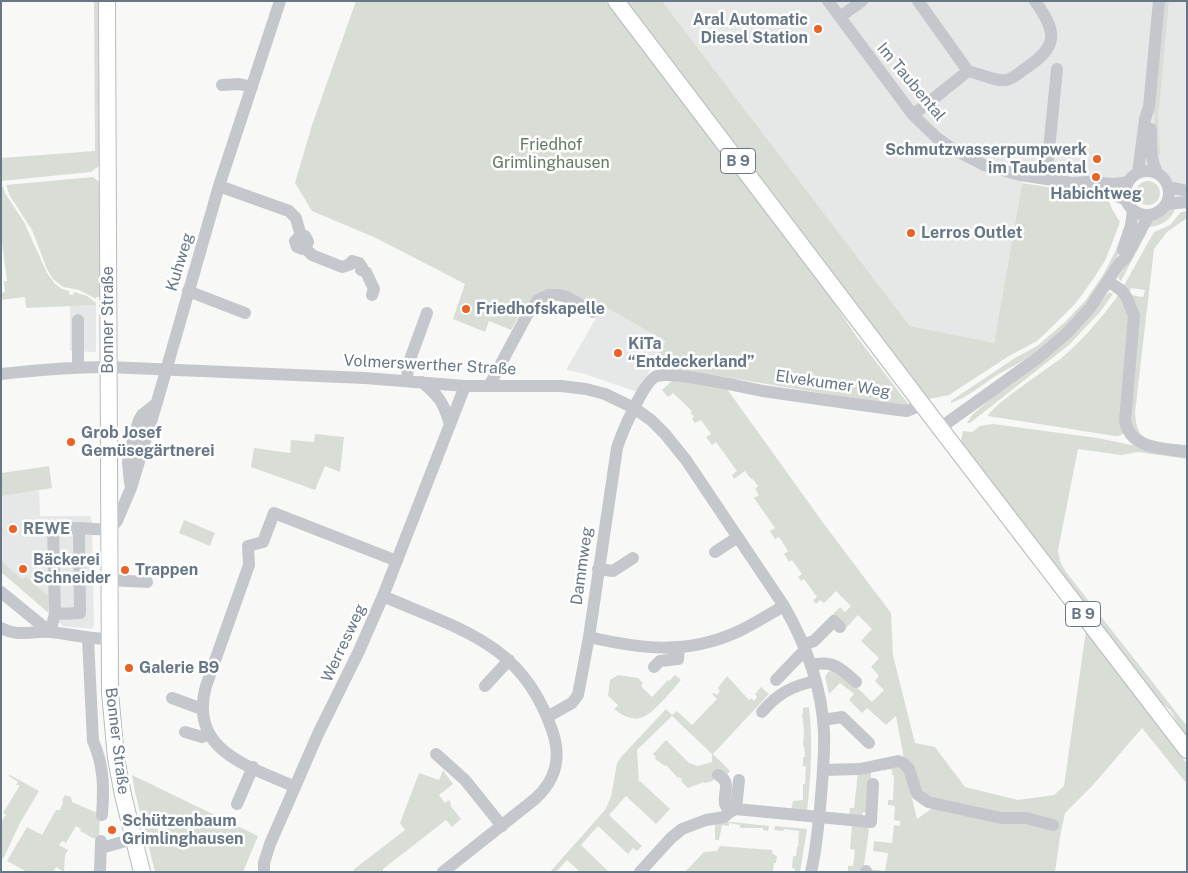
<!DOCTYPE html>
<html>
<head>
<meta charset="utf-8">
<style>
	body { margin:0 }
	#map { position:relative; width:1188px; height:873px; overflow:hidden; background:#f8f9f6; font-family:"Public Sans",sans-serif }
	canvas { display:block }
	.frame { position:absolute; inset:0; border:2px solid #677788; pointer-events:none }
</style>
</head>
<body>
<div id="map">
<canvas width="1188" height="873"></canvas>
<div class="frame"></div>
</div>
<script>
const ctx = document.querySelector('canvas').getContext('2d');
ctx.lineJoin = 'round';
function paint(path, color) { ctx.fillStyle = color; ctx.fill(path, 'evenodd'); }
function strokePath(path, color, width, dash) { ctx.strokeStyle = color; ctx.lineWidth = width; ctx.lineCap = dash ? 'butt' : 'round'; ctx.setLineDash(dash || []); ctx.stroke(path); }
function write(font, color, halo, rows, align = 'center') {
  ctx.font = font + ' "Public Sans",sans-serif'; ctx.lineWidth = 5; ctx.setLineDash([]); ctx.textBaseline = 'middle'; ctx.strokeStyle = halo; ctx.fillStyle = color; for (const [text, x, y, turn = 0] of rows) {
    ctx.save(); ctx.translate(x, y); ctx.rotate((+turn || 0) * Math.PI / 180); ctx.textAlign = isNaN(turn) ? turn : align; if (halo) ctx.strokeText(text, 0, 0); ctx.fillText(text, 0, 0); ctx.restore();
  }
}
paint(new Path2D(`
	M662,1H1187V209L1176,207L1174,183L1161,169L1133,168L1117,182L1024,171L994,344L910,326Z
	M96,305V352L70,351V306Z
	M603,306L667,341L637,392L585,374L566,370Z
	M39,490L40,516H90L92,522L94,625L92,629L63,626L1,572V495Z`), '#e6e8e7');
paint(new Path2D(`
	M94,1H102V158L99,166L91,172L1,181V158L95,151Z
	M356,1H605L816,276L857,337L909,405L905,407L652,365L666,341L603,306L599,312L561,292L532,300L520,314L511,330L489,321L485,332L453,319L465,284L376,238L312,211L295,183L312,125Z
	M624,1H662L910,326L994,343L1022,183L1073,191L1078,195L1109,201L1112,209L1120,222L1106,259L1092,281L1075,304L1051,328L1037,341L1009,356L949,395L928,399Z
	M1164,1H1169L1158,118L1160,155L1155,154L1154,104Z
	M93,177L98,181L102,191L103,297H96V299L79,290L63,287L53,279L47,269L32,230L10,196L6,185Z
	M1136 193a12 12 0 1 1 24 0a12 12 0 1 1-24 0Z
	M1,186H3L5,193L24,222L47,273L55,284L62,289L69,291V294L73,295L74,292L87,296L96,303V305L26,308L25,297L1,300V293L5,292L4,281H7L1,236Z
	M1176,207C1171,221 1160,227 1146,227C1151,220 1167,209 1176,207Z
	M1187,211V218L1167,232L1154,249L1135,413C1136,420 1136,427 1140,433C1147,443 1175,444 1187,445V448L1140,438L1129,422L1131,295L1143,297L1145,290L1131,288L1129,295L1123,287L1154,232L1170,225L1181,212Z
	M1125,226C1124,232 1124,239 1122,245C1112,279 1063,335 1033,354C1022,362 1009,368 997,375C982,385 968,397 951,403V401L955,398L1015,358L1037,346L1065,322L1085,301L1103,275L1115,252Z
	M1143,231L1147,232L1121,281L1118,278Z
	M1109,292L1113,294L1100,312L1069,345L970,423H967L972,415L994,396L1087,319Z
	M1119,294L1131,316L1124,433L1119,436H1115L988,416C993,404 1051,367 1066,354C1086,336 1103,316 1119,294Z
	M674,379L727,389L824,524L891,613L893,655L915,743L935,747L965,787L1018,800L1054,795L1064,786L1086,630L1187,764V784L1142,728L1093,785L1065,813L1060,837L1055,872H868L869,869L885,871L888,853L873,851L874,841L892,843L894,825L900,826V821L894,820L895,806L888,805V800H893L894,775H892V770L888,769L884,771L883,766L895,763L906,774L917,819L941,802L926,798L904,759L896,716L886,725L867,708L862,713L849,700L854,694L840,683L829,694L825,677L828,672L838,669L872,702L884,690L875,681L879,676L871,667L879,658L861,641L872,629L858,615L845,629L831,616L840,607L845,612L851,606L836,591L824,603L820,600L816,604L813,600L817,597L804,579L801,581L798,577L802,574L792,560L789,562L784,554L788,551L779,537L775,539L770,531L775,528L754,498L759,495L755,489L758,486L752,478L751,479L745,471L734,479L732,475L737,471L716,442L712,445L706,437L711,434L701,420L695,423L692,419L694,416L690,413L692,411L673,393L668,397L662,390Z
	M993,424L1097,438L1187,456V459L1138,452L1121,455L1078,449L1058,550L1060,561L1066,572L1187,726V739L1170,710L1153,695L963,445L961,440L963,431L972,432L980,426Z
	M315,434L344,437L340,472L325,466L315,490L251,467L254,448L290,453L291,440L314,442Z
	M49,466L52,488L1,496V473Z
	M184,520L215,533L210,546L179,533Z
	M1,561L23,580L26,577L49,597L48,612L1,572Z
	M618,675L638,678L643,683L641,686L652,697L668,680L669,681L675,675L681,680C672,690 652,716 640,718C630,720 622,715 614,709L618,705L608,696L610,680Z
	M727,676L749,700L751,698L754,701L757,697L755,694L761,687L769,694L713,754L730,771L726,776L713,779V781L705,783L704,782L688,788L681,781L682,779L679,777L678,778L666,765L665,766L655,759L656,757L653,754L666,740L689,763L698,766L712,762V754L672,716L637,750L639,782L640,781L670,809L656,824L626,796L609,815L642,846L637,851L633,848L628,854L598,826L581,845L609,872H580L567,860L556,872H550L605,810L611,797L617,763L621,757L666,709L672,715L677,711L692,725L717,699L712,694L714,693L717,695L720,691L718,688Z
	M809,707C813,742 811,777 807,812L791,811L793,801L803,800V784H805L806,767L803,766V757H805L804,746L803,745L804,730L802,714H803V708Z
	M871,769V813L863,812L862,817L849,816L850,808H854L858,772Z
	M443,770L453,784L439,795L445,803L449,800L451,804L450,805L461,819L452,827L446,820L383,869V872H354L353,870L405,830L400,823L419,773L439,780Z
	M10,775L39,791L20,823L3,859L1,857V822L6,815L3,813L20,785H16L18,782L9,776Z
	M132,775L258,836L243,872H155L135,792Z
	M65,795L71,797L72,802L100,814L99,839L93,838L80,831L81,829L76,826L66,843L62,841L59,845L68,850L65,855L64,872L56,867L53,872H27L7,861L27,827L42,835L56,810H60L63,803L62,800Z
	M723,821L769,826L768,831L763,830V828H740V825L729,823V826L722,825L719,840H715V823Z
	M852,823L865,824L869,830L863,872H848V866H853L855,850L850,849Z
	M775,826L807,829L800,872H795V869L792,868L793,856H796L797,847H798L799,831L784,829L783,831L774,830Z
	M720,846L772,850L773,854L777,856L776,863H774L773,872H685L704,852L717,851Z`), '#d8ded5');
const major = new Path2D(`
	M107,1L110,692L116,758L123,795L142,872
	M616,1L940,428L1187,750`);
strokePath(major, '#b7bbc0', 18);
strokePath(new Path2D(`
	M828,1L913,115L937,138L951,148L984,165L1020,175L1073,183L1086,182L1113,184L1123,183L1129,181
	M840,17L862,1
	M968,71C977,73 998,82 1006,80C1013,79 1020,72 1026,68C1059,46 1057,32 1035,1
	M222,85L239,84L252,87
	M913,115L968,71L918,1
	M1151,129C1151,144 1150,160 1158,174
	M1125 193a22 22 0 1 1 44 0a22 22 0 1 1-44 0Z
	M1138,173L1145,119L1149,107L1159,1
	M1046,179L1057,69
	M219,186L289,211L296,218L301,236
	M1169,187L1187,191
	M1085,189L1112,194L1126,200
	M1167,204L1187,202
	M305,248L308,242L305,236L299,237L295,241L297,247L302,249L305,248L312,255L342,267L351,264L352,261L359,263L362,267L361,270L366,272L374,289L372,295
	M1123,250L1131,225L1133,210
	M1109,282L1121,290L1127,298L1134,316L1125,421C1131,450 1163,448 1187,452
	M188,291L245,313
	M78,320V367
	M1,374C37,370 72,367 108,367L365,378L465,386H561L586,389L605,394L634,408L651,420L665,434L686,460L784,606C805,643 822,688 824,732C825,757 822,782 820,808C818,829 816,851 811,872
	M407,381L408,365L427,313
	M422,382C439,396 444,403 450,425
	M489,386L527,315L538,300L548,295H559L567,297L593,312
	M940,428L1039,357L1067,333L1090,308L1119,264L1126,257L1149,215
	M130,483L128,463L129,453L139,420L142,415L157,403
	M79,528L109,530L117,521L131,488L157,402L219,186L280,1
	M715,552L738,537
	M598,569L613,571L633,558
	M109,580L147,582
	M1,592L50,632
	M383,596C460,630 522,642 552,730C562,758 556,780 535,799L443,872
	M1,628C20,638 32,630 51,632C70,634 89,639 109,639
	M50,632L55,614L53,529L79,528L80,613L55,614
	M589,637C641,649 686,655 737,632C753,625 769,614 784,606
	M88,639L93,741C104,765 104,788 102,815
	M803,645L814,641L834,621L840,627
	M811,665C833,660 841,668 856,682
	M654,667L660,661L678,659L679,647
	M776,680L805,650
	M485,686L509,660
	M172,698L202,709
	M762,712C777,694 792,686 815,681
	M547,717L572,703L578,695L589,637L617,448C621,435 644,380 657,376C673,371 742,387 763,391C811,398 859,405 907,411L922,405
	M823,720L842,717L869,743
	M185,732L202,737L209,734
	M436,754L465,780L502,826
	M823,770L860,769L898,761L903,763L909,769L917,794L928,802L1001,818H1026L1053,825
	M718,775C732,782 723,792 725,804C726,807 728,809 730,812
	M295,787C249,766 188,751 206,686L249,565L248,546L263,542L274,513L397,561
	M237,804L253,767
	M736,809L739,780
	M101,848L133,839
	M100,872L101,841
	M264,872V863L270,844L318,734L359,651L383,596L465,386
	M640,872L671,838L682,829L706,820L724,817L730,812L736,809L871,822L873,784
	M866,872V871`), '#c4c8cc', 12);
strokePath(major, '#fff', 16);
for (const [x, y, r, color] of [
	[818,29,5,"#e96226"],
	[1097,159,5,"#e96226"],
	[1096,177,5,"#e96226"],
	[911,233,5,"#e96226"],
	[466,309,5,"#e96226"],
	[618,353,5,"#e96226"],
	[71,442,5,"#e96226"],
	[13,529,5,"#e96226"],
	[23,569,5,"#e96226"],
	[125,570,5,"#e96226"],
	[129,668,5,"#e96226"],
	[112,830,5,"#e96226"]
]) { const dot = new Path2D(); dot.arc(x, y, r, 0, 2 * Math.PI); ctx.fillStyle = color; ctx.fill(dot); strokePath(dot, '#fff', 2); }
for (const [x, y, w] of [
	[738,161,35],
	[1083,614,35]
]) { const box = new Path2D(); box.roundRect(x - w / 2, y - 12.5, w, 25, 4); ctx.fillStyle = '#fff'; ctx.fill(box); strokePath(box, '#677788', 1); }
write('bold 15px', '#677788', null, [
	["B 9",738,161],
	["B 9",1083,614]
]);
write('bold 16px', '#677788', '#fff', [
	["Aral Automatic",808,20,"right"],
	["Diesel Station",808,38,"right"],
	["Schmutzwasserpumpwerk",1087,150,"right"],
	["im Taubental",1087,168,"right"],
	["Habichtweg",1096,194,"center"],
	["Lerros Outlet",921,233],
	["Friedhofskapelle",476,309],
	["KiTa",628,344],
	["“Entdeckerland”",628,362],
	["Grob Josef",81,433],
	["Gemüsegärtnerei",81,451],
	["REWE",23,529],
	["Bäckerei",33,560],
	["Schneider",33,578],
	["Trappen",135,570],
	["Galerie B9",139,668],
	["Schützenbaum",122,821],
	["Grimlinghausen",122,839]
], 'left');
write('16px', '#677788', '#fff', [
	["Im Taubental",911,82,50],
	["Kuhweg",180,262,-73],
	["Bonner Straße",108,320,-90],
	["Volmerswerther Straße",430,365,3],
	["Elvekumer Weg",833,384,8],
	["Dammweg",582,566,-82],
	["Werresweg",344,643,-65],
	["Bonner Straße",117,741,83]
]);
write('16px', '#657a62', '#fff', [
	["Friedhof",551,145],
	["Grimlinghausen",551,163]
]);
</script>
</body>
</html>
